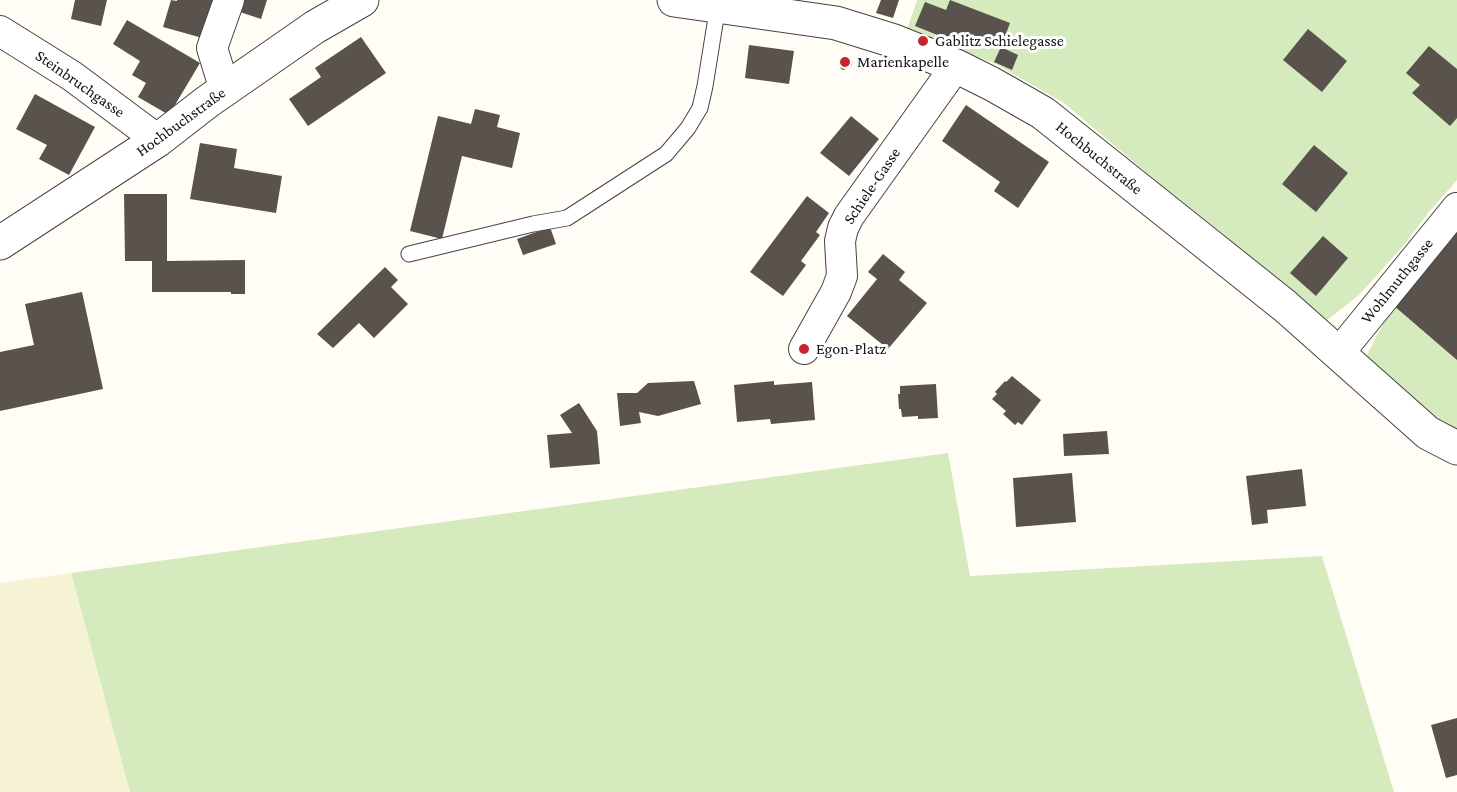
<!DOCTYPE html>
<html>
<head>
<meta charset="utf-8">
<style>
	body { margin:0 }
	canvas { display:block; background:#fffdf5 }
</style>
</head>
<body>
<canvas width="1457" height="792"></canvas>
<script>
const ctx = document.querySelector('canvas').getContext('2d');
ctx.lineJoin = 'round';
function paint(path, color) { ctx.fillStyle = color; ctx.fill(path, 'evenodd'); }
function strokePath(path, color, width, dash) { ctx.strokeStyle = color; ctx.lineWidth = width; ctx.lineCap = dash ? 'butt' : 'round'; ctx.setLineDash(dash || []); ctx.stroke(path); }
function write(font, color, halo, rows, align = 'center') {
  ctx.font = font + ' "Crimson Pro",serif'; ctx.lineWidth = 6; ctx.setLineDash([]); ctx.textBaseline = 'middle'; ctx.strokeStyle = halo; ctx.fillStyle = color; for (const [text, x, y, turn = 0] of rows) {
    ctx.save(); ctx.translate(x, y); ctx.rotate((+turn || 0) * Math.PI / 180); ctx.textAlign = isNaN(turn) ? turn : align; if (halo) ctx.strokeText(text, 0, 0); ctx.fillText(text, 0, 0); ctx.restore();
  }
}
paint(new Path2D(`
	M71,573L130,792H0V583Z`), '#f6f3d4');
paint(new Path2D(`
	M917,0H1457V180L1429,212L1403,246L1359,295L1326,321L1221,232L1159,183L1064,103L996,64L907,30Z
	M1457,232V428L1434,417L1366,357L1393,305Z
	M948,453L970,576L1322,556L1394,792H130L71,573Z`), '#d5ebbd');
paint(new Path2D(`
	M75,0H107L101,26L71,19Z
	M171,0L177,1V0H216L206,39L163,27Z
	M240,0H267L261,19L237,11Z
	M881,0H899L893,18L876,13Z
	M950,0L1010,23L1001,47L974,37L970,48L915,26L925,2L946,10Z
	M127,20L200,63L169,115L138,97L146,83L132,75L140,61L113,44Z
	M1308,29L1347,61L1322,92L1283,60Z
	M361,37L386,73L308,126L289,99L321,77L315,68Z
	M749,45L794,51L789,84L745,78Z
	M1429,46L1457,69V118L1450,126L1412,93L1420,85L1406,73Z
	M1001,47L1018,55L1012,70L994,62Z
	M846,56L852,65L844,70L841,69L839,63Z
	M35,94L95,127L69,175L39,159L47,145L16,129Z
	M966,105L1049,162L1018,208L994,191L1000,182L942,141Z
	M475,109L500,115L497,127L520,133L512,168L462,156L442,239L410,231L438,116L471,124Z
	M851,116L879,139L849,176L820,153Z
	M200,143L237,149L234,168L282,176L276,213L190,199Z
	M1314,145L1348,173L1316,212L1282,184Z
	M124,194H167V261L245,260V294H231V292H152V261H125Z
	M807,196L829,213L816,232L820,235L801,261L806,265L783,296L750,272Z
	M550,227L556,244L523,255L517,239Z
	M1457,232V360L1393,305Z
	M1323,236L1348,258L1316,296L1290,273Z
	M883,254L905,272L899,280L927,303L888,349L847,316L877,279L868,272Z
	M385,267L398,280L391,287L408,304L374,338L359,323L333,348L317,334Z
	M82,292L103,389L0,411V352L34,345L25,304Z
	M1012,376L1041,400L1022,425L1018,422L1015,425L1003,414L1006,411L992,399L997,394L995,392L1005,381L1006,382Z
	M694,381L701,404L658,416L639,412L641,423L620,426L617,393H637L648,383Z
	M774,381V385L812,382L815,420L771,424L770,419L737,422L734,385Z
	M936,384L938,418L918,419V416L902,417L901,409H899L898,394H900V386Z
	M579,403L597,431L600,464L550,468L547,435L572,433L560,415Z
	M1107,431L1109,454L1064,456L1063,434Z
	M1302,469L1306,506L1267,510L1268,523L1252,525L1246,476Z
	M1072,473L1076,522L1016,527L1013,478Z
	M1457,718V775L1446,778L1431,725Z`), '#5a524d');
const service = new Path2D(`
	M409,254L533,224L567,218L666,154L688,128L700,108L705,86L718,5`);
const minor = new Path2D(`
	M0,31L72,76L158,140
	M225,90L212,48L229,0
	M804,349L836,292L842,276L840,241L843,228L849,216L956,66
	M1338,354L1457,208`);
const tertiary = new Path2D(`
	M674,0L836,23L894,41L956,66L992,84L1043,113L1285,306L1428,433L1457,448
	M0,243L158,140L207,102L315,27L362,0`);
strokePath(service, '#444', 17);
strokePath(minor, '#444', 32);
strokePath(tertiary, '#444', 35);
strokePath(service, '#fff', 15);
strokePath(minor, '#fff', 30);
strokePath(tertiary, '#fff', 33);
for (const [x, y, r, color] of [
	[923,41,6,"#c4262e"],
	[845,62,6,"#c4262e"],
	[804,349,6,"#c4262e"]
]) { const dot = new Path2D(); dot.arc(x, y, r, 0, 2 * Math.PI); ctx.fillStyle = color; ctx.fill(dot); strokePath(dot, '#fff', 2); }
write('16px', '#111', '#fff', [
	["Gablitz Schielegasse",935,41],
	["Marienkapelle",857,62],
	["Egon-Platz",816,349]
], 'left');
write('16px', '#111', '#fff', [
	["Steinbruchgasse",80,84,35],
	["Hochbuchstraße",181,122,-36],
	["Hochbuchstraße",1099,158,39],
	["Schiele-Gasse",872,186,-56],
	["Wohlmuthgasse",1397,281,-51]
]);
</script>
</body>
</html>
